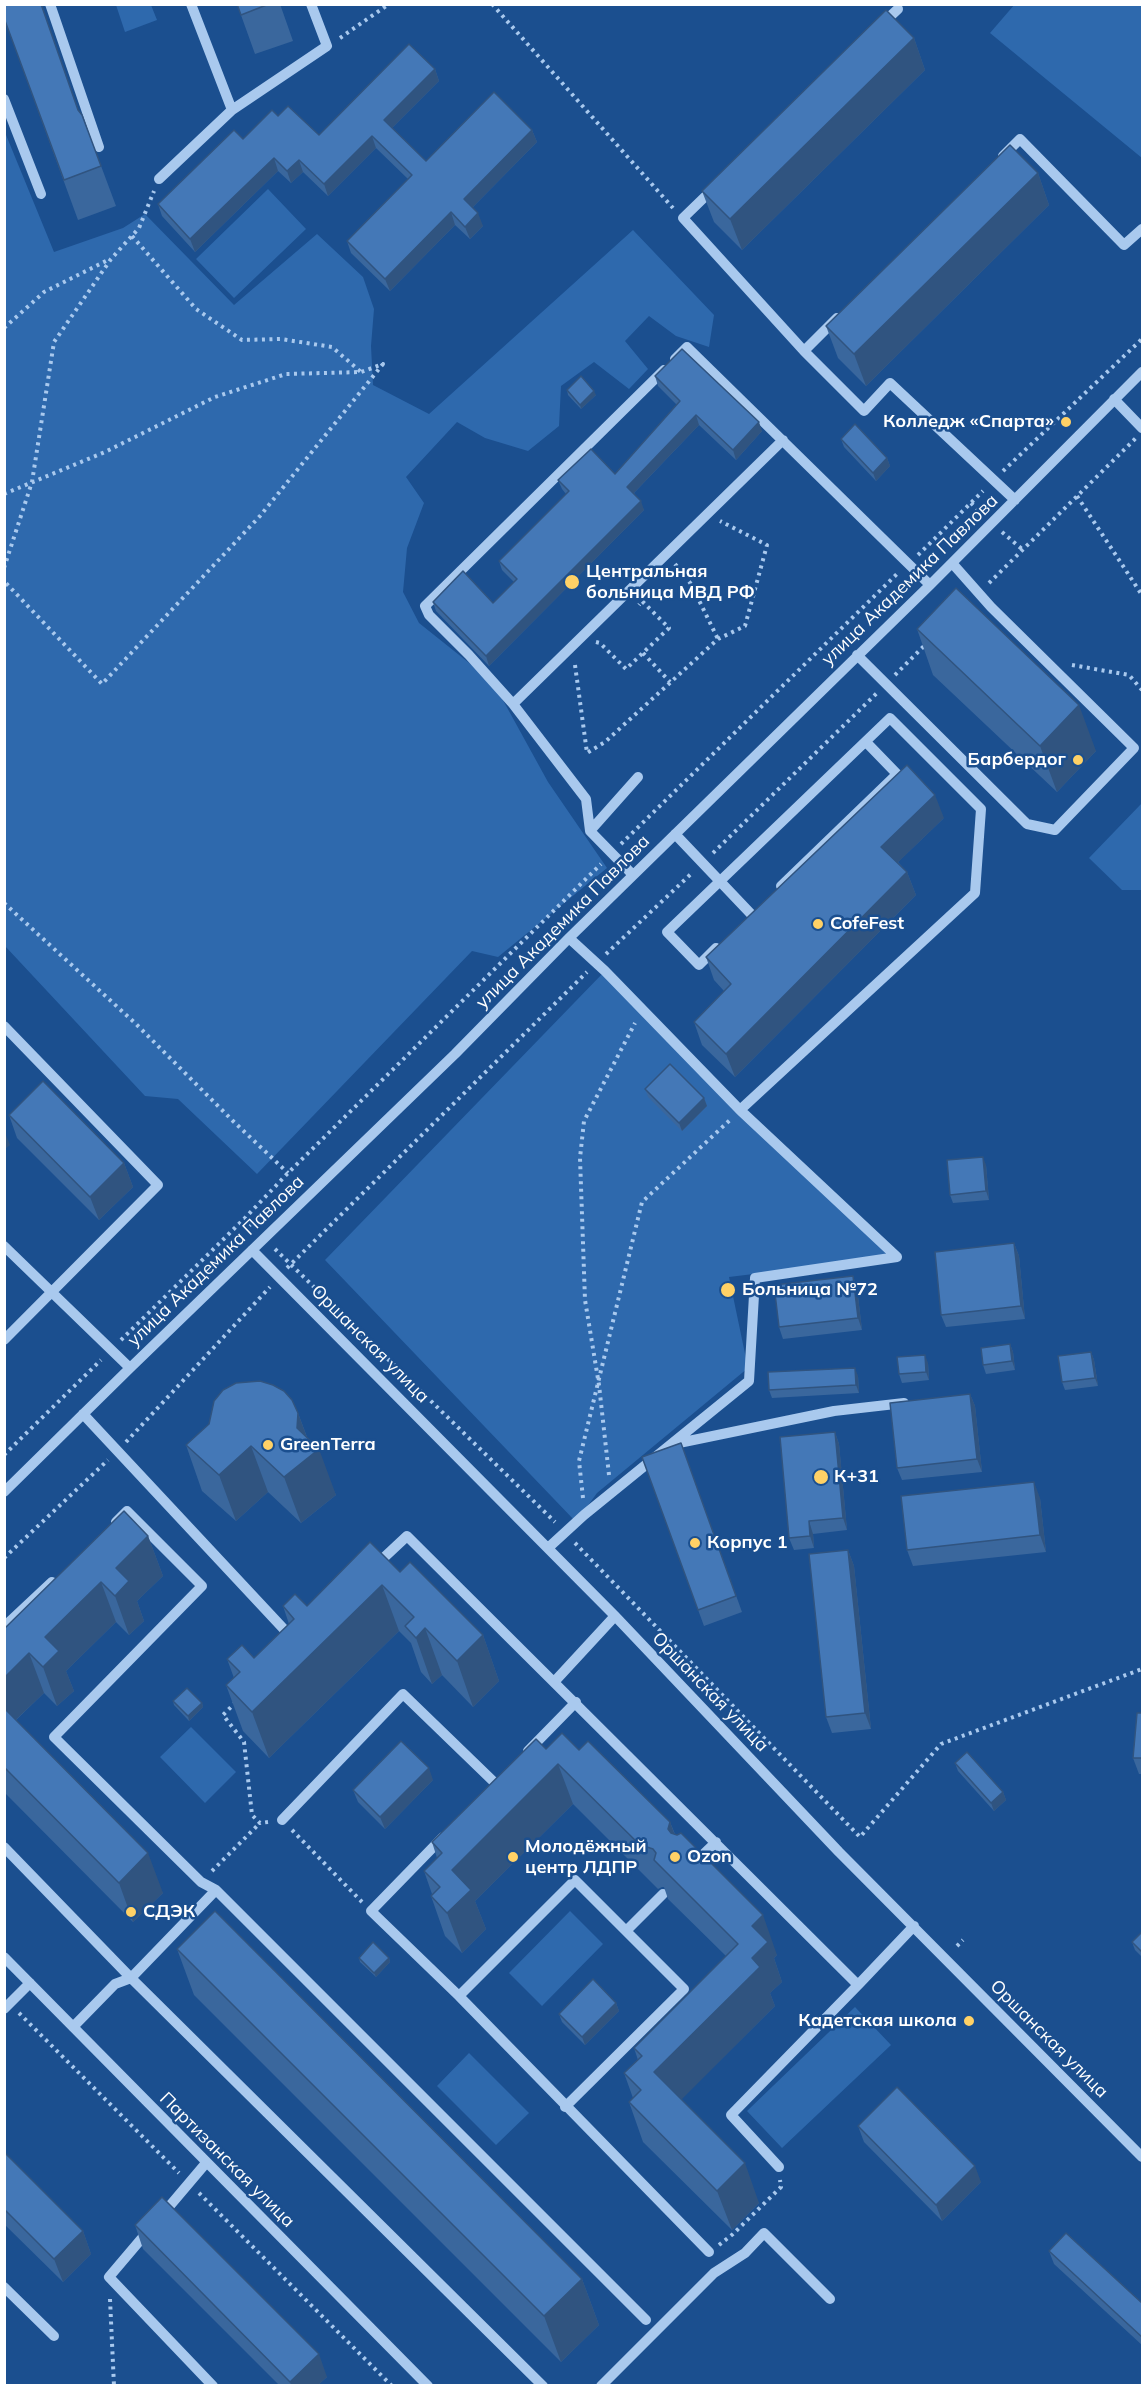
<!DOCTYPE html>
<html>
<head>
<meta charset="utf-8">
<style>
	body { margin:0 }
	#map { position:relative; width:1147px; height:2390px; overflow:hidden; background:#1b4f8f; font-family:Mulish,sans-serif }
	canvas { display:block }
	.frame { position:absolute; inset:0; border:6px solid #fff; pointer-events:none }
</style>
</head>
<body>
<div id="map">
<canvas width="1147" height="2390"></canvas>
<div class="frame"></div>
</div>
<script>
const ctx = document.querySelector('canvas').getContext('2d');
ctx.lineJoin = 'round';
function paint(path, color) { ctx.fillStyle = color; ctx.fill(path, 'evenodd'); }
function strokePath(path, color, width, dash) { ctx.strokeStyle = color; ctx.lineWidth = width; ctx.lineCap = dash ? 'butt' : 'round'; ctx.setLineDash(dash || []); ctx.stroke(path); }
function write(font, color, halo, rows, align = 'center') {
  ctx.font = font + ' Mulish,sans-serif'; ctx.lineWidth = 5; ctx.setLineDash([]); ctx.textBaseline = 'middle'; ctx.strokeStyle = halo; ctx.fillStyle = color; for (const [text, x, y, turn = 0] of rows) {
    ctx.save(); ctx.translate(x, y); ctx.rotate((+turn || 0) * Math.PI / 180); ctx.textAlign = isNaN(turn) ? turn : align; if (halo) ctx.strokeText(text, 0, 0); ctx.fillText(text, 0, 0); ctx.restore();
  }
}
paint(new Path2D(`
	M1015,4L1142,5V158L990,33Z
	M116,5H151L157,20L125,32Z
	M4,130L54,252L123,228L145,214L234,305L317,234L363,277L374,309L371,346L373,385L429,414L633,230L714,315L709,347L676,336L649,316L625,341L648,369L629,389L594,362L561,386L559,426L528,451L485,438L457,422L406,477L424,503L407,548L403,592L419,623L493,682L548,782L607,868L498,957L472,951L257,1174L178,1099L145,1096L5,946Z
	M268,189L306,229L234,298L196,259Z
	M1142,803V890H1122L1089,858Z
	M605,971L892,1257L729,1277L748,1368L597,1493L576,1522L325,1260Z
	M191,1727L236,1772L205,1803L160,1757Z
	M570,1911L603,1944L542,2006L509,1973Z
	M855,2007L891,2045L782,2148L747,2111Z
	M469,2053L529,2113L496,2145L437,2086Z`), '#2e69ad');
strokePath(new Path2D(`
	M492,4L673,208
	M340,38L389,4
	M132,236L196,309L242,340L281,339L332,347L361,372
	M4,328L44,292L110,259
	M1003,471L1142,339
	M4,494L105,452L215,397L286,374L361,372L383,364L260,516L102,684L4,581
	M1077,496L1142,595
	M971,503L981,513
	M1002,532L1023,550
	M918,555L983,491
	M675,564L691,584L718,639
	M4,568L32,482L54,342L111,259L139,228L154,191
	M989,583L1136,438
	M596,642L600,643L626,669L669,628L642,601L639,605
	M643,653L670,682
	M575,665L587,753L605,742L718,639L745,626L767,545L720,521
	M1072,665L1129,675L1142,690
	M895,675L926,644
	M621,844L899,572
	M713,853L877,693
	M4,903L136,1024L233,1121L288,1173
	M606,954L692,873
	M245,1218L255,1229
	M275,1249L555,1522
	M287,1268L587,972
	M121,1340L245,1218L288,1173L601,864
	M126,1442L270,1287
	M4,1455L101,1360
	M609,1475L599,1385L585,1300L580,1158L584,1121L635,1023
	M583,1498L579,1461L642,1202L731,1119
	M575,1543L860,1837L941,1744L1142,1669
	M4,1558L108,1460
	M236,1702L223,1715L244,1742L252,1815L260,1823L268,1822
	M292,1830L362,1902
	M212,1871L260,1823
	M957,1946L963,1940
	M19,2013L179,2173
	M199,2193L392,2386
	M719,2245L733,2234L781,2187L780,2180
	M110,2299L114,2386`), '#a9c9ee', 4, [3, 4.5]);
strokePath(new Path2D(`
	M50,4L99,147
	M191,4L232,110L327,46L311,4
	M882,24L898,9
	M4,99L41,194
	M1003,156L1020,139L1124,245L1142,229
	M159,179L232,110
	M714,188L683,218L804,351L837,318
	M804,351L864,411L890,383L1015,500
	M675,359L687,347L930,585
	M1114,399L1142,428
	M857,655L1027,824L1055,830L1134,748L991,607L952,563
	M513,704L783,440
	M590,831L638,777
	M675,834L751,914
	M633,875L590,831L586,799L513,704L469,655L429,615L425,606L664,370
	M781,886L897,774L866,742
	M716,948L699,965L667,932L890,718L981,809L975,893L740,1110
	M4,1026L158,1185L4,1340
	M4,1246L130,1368
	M252,1250L615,1616L839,1852L1142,2157
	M83,1414L294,1640
	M674,1444L834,1411L904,1403
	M4,1492L130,1368L455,1054L569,938L930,585L1142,372
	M116,1522L127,1511L202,1586L54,1737L201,1882L216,1890L646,2320
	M548,1548L584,1515L749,1381L755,1278L897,1257L740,1110L605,971L569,938
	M376,1565L407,1536L858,1985L914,1926
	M4,1627L52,1582
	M555,1681L615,1616
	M528,1751L576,1702
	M282,1820L403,1694L495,1783
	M443,1837L371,1911L459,1996L709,2252
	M4,1847L131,1978L543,2386
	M692,1865L716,1842
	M626,1931L663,1894
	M4,1957L428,2386
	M459,1996L575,1880L684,1989L565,2107
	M4,2009L30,1983
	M73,2027L115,1984L131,1978L216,1890
	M779,2167L731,2115L858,1985
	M162,2215L206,2163
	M148,2231L109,2277L213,2386
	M4,2287L54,2336
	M601,2386L714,2273L745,2253L764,2233L830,2299`), '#a9c9ee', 10);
paint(new Path2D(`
	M4,4H41L78,111L82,115L116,206L78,220L4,18Z
	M237,4H280L293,41L255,54Z
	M914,38L925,70L742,250L714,222L702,191Z
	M435,69L439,81L392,128L426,161L532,130L537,142L472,208L483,226L470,239L455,225L390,291L351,253L347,241L408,179L376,148L328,196L303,172L291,183L278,171L195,252L162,216L158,204L243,139L278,116L319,135Z
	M1038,173L1049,205L866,386L838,358L826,326Z
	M655,376L762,431L736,460L699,425L634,493L644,510L489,666L436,611L433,602L493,603L514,582L502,570L499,561L566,494L562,489L558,480L615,474L677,405L658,386Z
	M567,390L596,395L581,409L568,395Z
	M841,439L887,458L890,466L876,481L844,447Z
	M917,629L1096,751L1057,792L933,675Z
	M944,818L898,862L907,872L916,895L735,1077L702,1045L694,1022L724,991L714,980L706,957Z
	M645,1089L704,1098L707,1106L682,1131L648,1097Z
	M9,1115L124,1163L133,1187L99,1220L17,1138Z
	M986,1165L989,1200L953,1203L950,1195Z
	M1014,1243L1019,1256L1025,1319L946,1327L941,1315Z
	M853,1276L857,1288L862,1330L783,1339L779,1327Z
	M1010,1344L1013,1352L1015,1370L986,1374L983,1365Z
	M1091,1352L1094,1360L1098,1386L1065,1390L1062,1382Z
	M928,1363L929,1380L902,1383L899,1374Z
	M858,1376L859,1393L772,1398L769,1390Z
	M970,1394L975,1406L982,1472L902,1480L897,1468Z
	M298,1413L307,1437L336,1495L301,1523L268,1492L236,1521L202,1491L186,1445Z
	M835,1432L839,1444L847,1530L813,1534L814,1548L794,1550L789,1538Z
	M681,1443L742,1612L704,1626L642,1457Z
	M1040,1498L1046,1552L913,1566L907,1550Z
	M148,1536L163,1576L137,1601L144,1621L129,1635L116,1622L66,1671L74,1691L57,1706L44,1693L16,1720L163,1893L133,1922L4,1792V1629Z
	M848,1550L854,1566L871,1729L832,1733L826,1717Z
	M400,1572L483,1635L499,1681L473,1707L442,1675L432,1684L421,1672L411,1643L399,1631L269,1758L243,1731L226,1685L234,1678L227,1659L254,1658L289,1624L283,1606H307Z
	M173,1701L202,1703L203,1707L189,1721L174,1705Z
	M1143,1713V1774H1139L1133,1758Z
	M546,1749L579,1750L670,1822L675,1834L777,1955L774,1958L782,1982L770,1993L775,2006L681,2099L759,2203L732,2230L643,2142L629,2102L633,2098L624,2073L638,2060L634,2048L726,1956L668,1899L664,1887H662L658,1889L573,1804L475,1901L486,1929L462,1953L445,1936L431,1896L432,1894L424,1871L437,1858L432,1842Z
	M955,1763L1003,1792L1006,1800L994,1811L958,1771Z
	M433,1780L385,1829L358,1802L353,1790Z
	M1143,1931V1958L1135,1950L1132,1942Z
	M177,1949L582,2279L599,2325L561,2362L194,1995Z
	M359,1958H389L390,1962L376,1977L360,1962Z
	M616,2003L619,2011L585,2045L562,2022L559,2014Z
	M858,2126L981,2182L942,2221L864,2142Z
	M4,2152L83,2231L91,2254L63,2282L4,2224Z
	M135,2225L327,2377L318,2385H279L143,2249Z
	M1049,2251L1143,2304V2346L1054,2264Z`), '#3a679d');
paint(new Path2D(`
	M914,38L925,70L742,250L730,219Z
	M435,69L439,81L388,132L384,120Z
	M532,130L537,142L468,212L464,199Z
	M372,136L376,148L328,196L324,184Z
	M274,158L278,171L195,252L190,239Z
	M299,160L303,172L291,183L287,171Z
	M1038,173L1049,205L866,386L854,354Z
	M451,212L455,225L390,291L385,279Z
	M478,213L483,226L470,239L465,227Z
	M594,391L596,395L581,409L580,405Z
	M696,415L699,425L631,496L627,487Z
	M759,422L762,431L736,460L733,450Z
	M887,458L890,466L876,481L873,473Z
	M641,501L644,510L489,666L486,656Z
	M1079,705L1096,751L1057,792L1040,746Z
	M935,795L944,818L890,870L881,847Z
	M907,872L916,895L735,1077L726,1054Z
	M704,1098L707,1106L682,1131L679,1123Z
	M4,1130L10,1145L4,1150Z
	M983,1157L986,1165L989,1200L986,1191Z
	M124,1163L133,1187L99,1220L90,1197Z
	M1014,1243L1019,1256L1025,1319L1021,1306Z
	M853,1276L857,1288L862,1330L858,1318Z
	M1010,1344L1013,1352L1015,1370L1012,1361Z
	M1091,1352L1094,1360L1098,1386L1095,1378Z
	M925,1355L928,1363L929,1380L926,1372Z
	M855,1368L858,1376L859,1393L856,1385Z
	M970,1394L975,1406L982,1472L977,1459Z
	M298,1413L313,1454L319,1449L336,1495L301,1523L284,1477L297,1428Z
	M835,1432L839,1444L847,1530L843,1518Z
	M251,1446L268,1492L236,1521L219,1475Z
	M1034,1482L1040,1498L1046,1552L1040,1535Z
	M809,1521L813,1534L814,1548L810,1536Z
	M148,1536L163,1576L137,1601L144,1621L129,1635L115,1596L116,1568Z
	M848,1550L854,1566L871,1729L865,1713Z
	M101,1582L116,1622L66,1671L74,1691L57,1706L43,1667L45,1637Z
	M382,1585L399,1631L269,1758L252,1712Z
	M425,1628L442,1675L432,1684L416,1638Z
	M483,1635L499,1681L473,1707L457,1661Z
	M29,1653L44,1693L4,1731V1678Z
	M202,1703L203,1707L189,1721L188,1716Z
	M558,1764L573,1804L475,1901L486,1929L462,1953L447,1913L452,1870Z
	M429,1768L433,1780L385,1829L380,1817Z
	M1003,1792L1006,1800L994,1811L991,1803Z
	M670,1822L685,1862L668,1829Z
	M148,1853L163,1893L133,1922L119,1883Z
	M763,1915L777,1955L774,1958L782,1982L770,1993L775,2006L669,2112L654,2072L752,1926Z
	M389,1958L390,1962L376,1977L374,1973Z
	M616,2003L619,2011L585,2045L582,2037Z
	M745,2163L759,2203L732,2230L717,2191Z
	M975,2166L981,2182L942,2221L936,2205Z
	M83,2231L91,2254L63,2282L54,2259Z
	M582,2279L599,2325L561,2362L544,2316Z
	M319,2354L327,2377L318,2385H291L290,2382Z`), '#305480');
const building = new Path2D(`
	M4,4H41L78,110L82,115L101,166L64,180L4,18Z
	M237,4H269L241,15Z
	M886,10L914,38L730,219L702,191Z
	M409,44L435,69L384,120L426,161L494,92L532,130L464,199L478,213L465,227L451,212L385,279L347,241L412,175L372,136L324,184L299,160L287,171L274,158L190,239L158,204L234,130L243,139L272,110L278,116L288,106L319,135Z
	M1010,145L1038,173L854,354L826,326Z
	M682,349L759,422L733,450L696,415L627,487L641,501L486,656L433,602L463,571L493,603L517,579L499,561L569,491L558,480L591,449L615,474L680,401L655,376Z
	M581,376L594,391L580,405L567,390Z
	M855,424L887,458L873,473L841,439Z
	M956,588L1079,705L1040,746L917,629Z
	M907,765L935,795L881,847L907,872L726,1054L694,1022L731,984L706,957Z
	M670,1064L704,1098L679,1123L645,1089Z
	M43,1081L124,1163L90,1197L9,1115Z
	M983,1157L986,1191L950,1195L947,1160Z
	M1014,1243L1021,1306L941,1315L935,1252Z
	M853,1276L858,1318L779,1327L774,1285Z
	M1010,1344L1012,1361L983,1365L981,1348Z
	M1091,1352L1095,1378L1062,1382L1058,1356Z
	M925,1355L926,1372L899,1374L897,1357Z
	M855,1368L856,1385L769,1390L768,1372Z
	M260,1381L273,1385L284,1391L292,1400L298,1413L297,1428L319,1449L284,1477L251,1446L219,1475L186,1445L209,1424L214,1401L223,1390L236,1383Z
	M970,1394L977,1459L897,1468L890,1403Z
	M835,1432L843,1518L809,1521L810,1536L789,1538L780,1437Z
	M681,1443L736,1596L698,1610L642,1457Z
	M1034,1482L1040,1535L907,1550L901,1496Z
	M124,1511L148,1536L116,1568L129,1581L115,1596L101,1582L45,1637L59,1651L43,1667L29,1653L4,1678V1629Z
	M370,1542L400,1572L410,1562L483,1635L457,1661L425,1628L416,1638L405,1626L414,1617L382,1585L252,1712L226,1685L240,1672L227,1659L242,1645L254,1658L294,1619L283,1606L295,1594L307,1606Z
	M848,1550L865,1713L826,1717L809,1554Z
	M187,1688L202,1703L188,1716L173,1701Z
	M4,1708L148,1853L119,1883L4,1767Z
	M1137,1713H1143V1758H1133Z
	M562,1733L579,1750L588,1741L670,1822L668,1829L671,1833L677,1835L681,1833L763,1915L752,1926L768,1942L752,1958L760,1967L654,2072L745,2163L717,2191L629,2102L641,2090L624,2073L642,2056L634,2048L738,1944L654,1860L656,1853L653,1849L647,1847L644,1849L558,1764L452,1870L471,1890L447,1913L431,1896L440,1887L424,1871L442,1853L432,1842L536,1739L546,1749Z
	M401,1741L429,1768L380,1817L353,1790Z
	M967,1752L1003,1792L991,1803L955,1763Z
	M215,1911L582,2279L544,2316L177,1949Z
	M1143,1931V1953L1132,1942Z
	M373,1942L389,1958L374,1973L359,1958Z
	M593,1979L616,2003L582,2037L559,2014Z
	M897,2087L975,2166L936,2205L858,2126Z
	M4,2152L83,2231L54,2259L4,2209Z
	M162,2197L319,2354L290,2382L135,2225Z
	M1066,2233L1143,2304V2338L1049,2251Z`);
paint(building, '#4478b7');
strokePath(building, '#305480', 1.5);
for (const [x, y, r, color] of [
	[1066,422,6,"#ffd166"],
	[572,582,8,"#ffd166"],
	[1078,760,6,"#ffd166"],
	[818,924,6,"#ffd166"],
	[728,1290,8,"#ffd166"],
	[268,1445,6,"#ffd166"],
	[821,1477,8,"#ffd166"],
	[695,1543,6,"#ffd166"],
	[513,1857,6,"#ffd166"],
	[675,1857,6,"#ffd166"],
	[131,1912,6,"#ffd166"],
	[969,2021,6,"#ffd166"]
]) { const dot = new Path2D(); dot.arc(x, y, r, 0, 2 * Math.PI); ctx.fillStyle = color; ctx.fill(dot); strokePath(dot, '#1b4f8f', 2); }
write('bold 18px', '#fff', '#1b4f8f', [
	["Колледж «Спарта»",1054,422,"right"],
	["Центральная",586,572],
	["больница МВД РФ",586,593],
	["Барбердог",1066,760,"right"],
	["CofeFest",830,924],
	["Больница №72",742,1290],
	["GreenTerra",280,1445],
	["К+31",834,1477],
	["Корпус 1",707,1543],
	["Молодёжный",525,1847],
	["центр ЛДПР",525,1868],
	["Ozon",687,1857],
	["СДЭК",143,1912],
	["Кадетская школа",957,2021,"right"]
], 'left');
write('18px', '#fff', '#1b4f8f', [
	["улица Академика Павлова",910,580,-44],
	["улица Академика Павлова",563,922,-45],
	["улица Академика Павлова",216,1261,-44],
	["Оршанская улица",370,1344,45],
	["Оршанская улица",710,1692,46],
	["Оршанская улица",1049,2039,45],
	["Партизанская улица",227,2160,45]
]);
</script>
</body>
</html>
